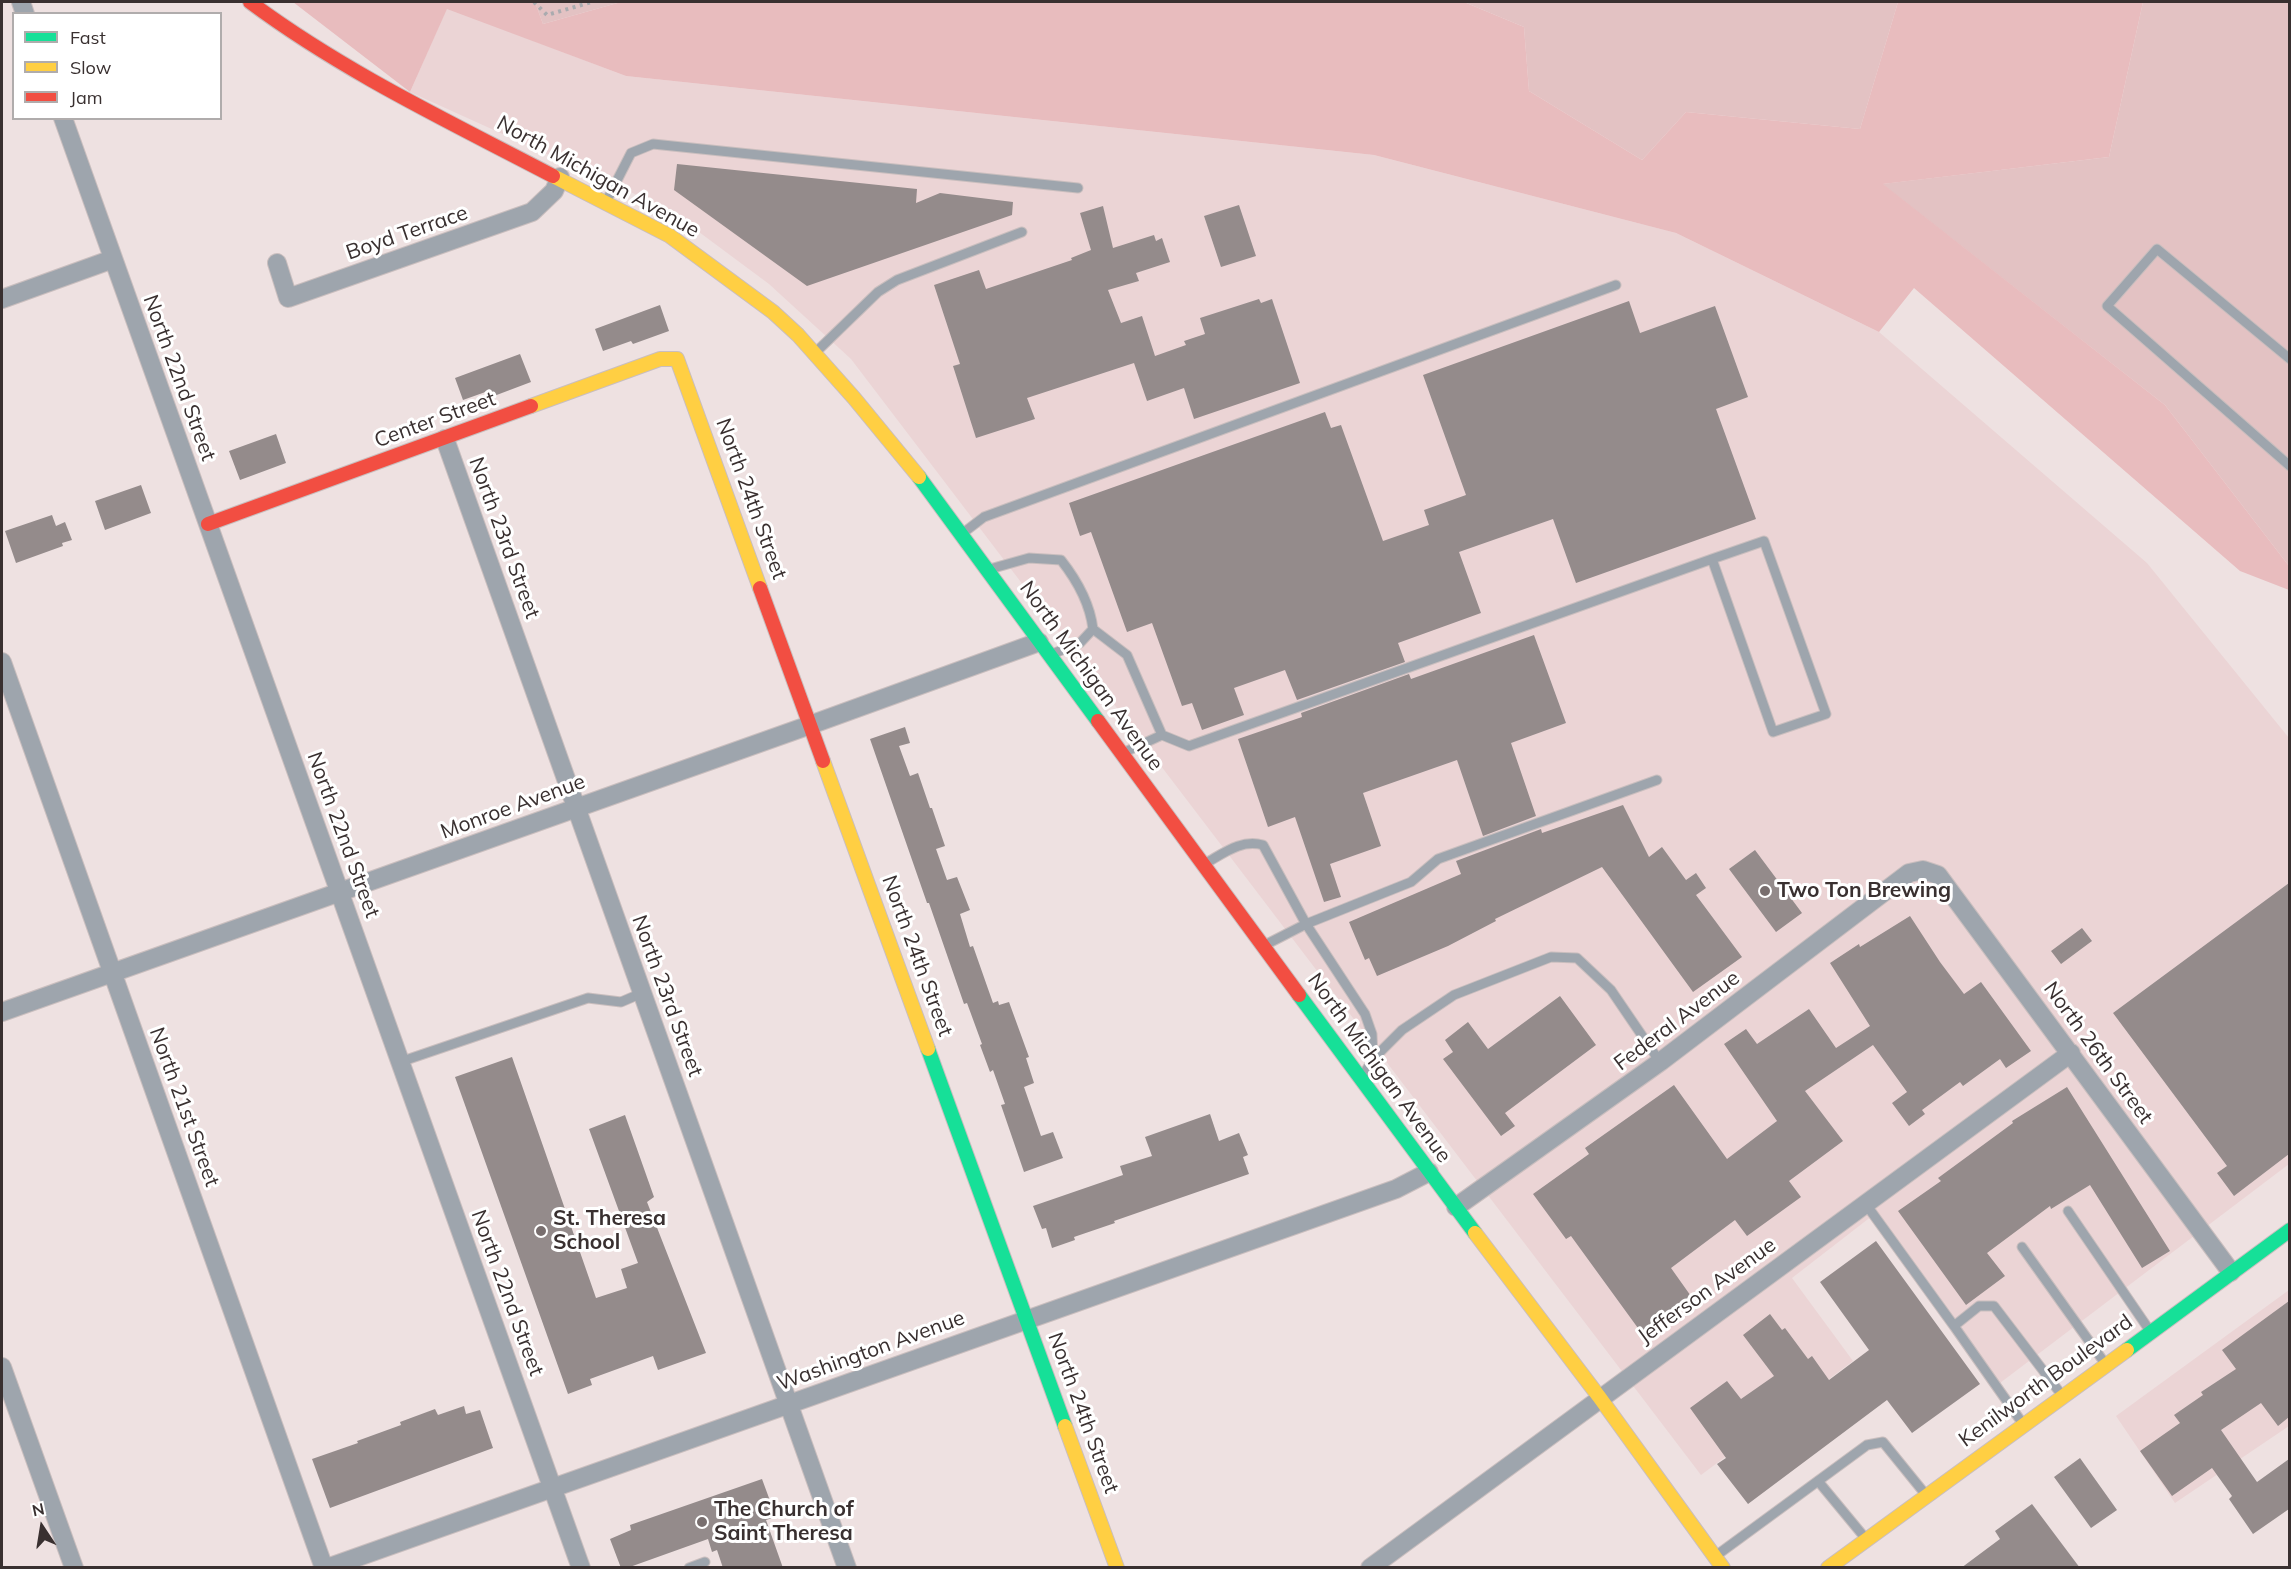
<!DOCTYPE html>
<html>
<head>
<meta charset="utf-8">
<style>
	body { margin:0 }
	#map { position:relative; width:2291px; height:1569px; overflow:hidden; background:#eee1e1; font-family:Mulish,sans-serif }
	canvas { display:block }
	.frame { position:absolute; inset:0; border:3px solid #393030; pointer-events:none }
	.legend { position:absolute; left:12px; top:12px; width:210px; height:108px; box-sizing:border-box; background:#fff; border:2px solid #b0acac; margin:0; padding:8px 10px; list-style:none; font-size:18px; color:#393030 }
	.legend li { display:flex; align-items:center; gap:12px; height:30px }
	.legend b { width:30px; border:2px solid #b0acac }
	.north { position:absolute; left:12px; top:1497px; width:60px; height:60px; -webkit-text-stroke:4px #fff; paint-order:stroke; rotate:348deg; font-size:16px; font-weight:700; line-height:24px; text-align:center; color:#393030 }
	.north::after { content:''; display:block; margin:auto; width:21px; height:27px; background:#393030; clip-path:polygon(50% 0,100% 100%,50% 72%,0 100%) }
</style>
</head>
<body>
<div id="map">
<canvas width="2291" height="1569"></canvas>
<div class="frame"></div>
<ul class="legend">
<li><b style="height:8px;background:#16e098"></b>Fast</li>
<li><b style="height:8px;background:#ffcf43"></b>Slow</li>
<li><b style="height:8px;background:#f24e42"></b>Jam</li>
</ul>
<div class="north">N</div>
</div>
<script>
const ctx = document.querySelector('canvas').getContext('2d');
ctx.lineJoin = 'round';
function paint(path, color) { ctx.fillStyle = color; ctx.fill(path, 'evenodd'); }
function strokePath(path, color, width, dash) { ctx.strokeStyle = color; ctx.lineWidth = width; ctx.lineCap = dash ? 'butt' : 'round'; ctx.setLineDash(dash || []); ctx.stroke(path); }
function write(font, color, halo, rows, align = 'center') {
  ctx.font = font + ' Mulish,sans-serif'; ctx.lineWidth = 6; ctx.setLineDash([]); ctx.textBaseline = 'middle'; ctx.strokeStyle = halo; ctx.fillStyle = color; for (const [text, x, y, turn = 0] of rows) {
    ctx.save(); ctx.translate(x, y); ctx.rotate((+turn || 0) * Math.PI / 180); ctx.textAlign = isNaN(turn) ? turn : align; if (halo) ctx.strokeText(text, 0, 0); ctx.fillText(text, 0, 0); ctx.restore();
  }
}
paint(new Path2D(`
	M447,8L626,76L1374,155L1676,233L1879,332L2147,563L2289,738V1164L1996,1386L1872,1216L1792,1278L1853,1361L1701,1475L851,359L769,284L668,209L410,92Z
	M2289,1290V1426L2175,1503L2116,1416Z`), '#ebd4d5');
paint(new Path2D(`
	M535,2H621L543,24Z
	M1464,2H1898L1860,129L1686,112L1642,160L1529,91L1524,27Z
	M2143,2H2289V566L2165,405L1882,184L2109,157Z`), '#e3c2c3');
paint(new Path2D(`
	M293,2H535L543,24L621,2H1464L1524,27L1529,91L1642,160L1686,112L1860,129L1898,2H2143L2109,157L1883,184L2165,405L2289,566V590L2240,571L1914,288L1879,332L1676,233L1374,155L626,76L447,9L410,92Z`), '#e8bcbe');
paint(new Path2D(`
	M677,164L917,189L916,203L940,193L1013,202L1012,215L807,286L674,190Z
	M1239,205L1256,256L1221,267L1204,216Z
	M1103,206L1113,248L1154,235L1156,241L1162,238L1170,262L1136,273L1139,281L1108,290L1121,323L1142,316L1155,356L1186,345L1184,341L1205,334L1200,318L1259,299L1261,303L1272,299L1300,383L1194,419L1184,388L1147,401L1134,363L1027,398L1035,419L976,438L953,366L960,364L934,285L979,270L986,289L1072,260L1071,258L1091,250L1080,213Z
	M1629,301L1640,333L1715,306L1748,397L1716,409L1756,519L1576,583L1553,519L1459,552L1481,613L1398,643L1405,662L1297,700L1285,670L1234,688L1244,715L1202,730L1192,703L1182,706L1152,623L1127,632L1091,532L1080,536L1069,503L1325,412L1331,428L1341,425L1383,541L1429,525L1424,510L1466,495L1423,375Z
	M660,305L669,331L633,344L631,341L603,351L595,329Z
	M520,354L531,382L494,396L491,390L463,400L455,378Z
	M276,434L286,463L240,480L229,451Z
	M141,485L151,513L105,530L95,501Z
	M52,515L56,526L65,522L72,540L62,543L63,546L16,563L5,531Z
	M1534,635L1566,723L1511,743L1536,816L1483,836L1457,760L1363,793L1381,846L1330,864L1341,897L1324,902L1295,817L1268,827L1238,739L1302,717L1301,713L1409,674L1411,679Z
	M905,727L910,743L899,746L910,776L918,773L930,808H932L945,846L936,849L947,880L957,877L970,910L960,914L970,947L973,946L993,1003L998,1001L999,1005L1009,1002L1029,1057L1026,1058L1034,1083L1024,1087L1041,1136L1053,1132L1063,1158L1024,1172L1001,1105L1005,1104L993,1070L990,1072L980,1045L982,1044L967,1003L964,1004L929,903H927L870,739Z
	M1623,805L1649,857L1662,847L1686,880L1696,873L1706,888L1696,895L1742,957L1693,992L1602,867L1495,919L1496,921L1448,946L1377,976L1369,958L1365,960L1349,922L1461,874L1456,861L1541,829L1542,833Z
	M1755,850L1802,913L1776,932L1729,869Z
	M2289,883V1154L2234,1196L2217,1173L2227,1166L2113,1013Z
	M1910,916L1940,962L1964,994L1981,982L2031,1051L2006,1068L2000,1059L1963,1086L1960,1082L1922,1110L1925,1114L1909,1126L1892,1103L1907,1092L1873,1045L1805,1091L1843,1141L1789,1181L1801,1197L1747,1236L1735,1220L1671,1268L1693,1299L1643,1335L1571,1236L1566,1239L1533,1194L1589,1154L1585,1148L1674,1085L1727,1159L1777,1121L1724,1044L1746,1029L1757,1044L1809,1009L1836,1048L1870,1026L1830,963L1859,944L1860,947Z
	M2082,928L2092,941L2061,964L2051,951Z
	M1560,996L1596,1045L1505,1113L1515,1126L1501,1136L1443,1059L1453,1052L1445,1040L1468,1022L1488,1049Z
	M512,1057L596,1298L627,1288L621,1269L638,1263L589,1129L625,1115L654,1197L647,1202L706,1353L658,1370L653,1356L590,1379L592,1385L568,1394L455,1077Z
	M2067,1087L2170,1251L2142,1268L2090,1185L2051,1209L2050,1206L1987,1253L2005,1276L1966,1305L1898,1211L1941,1181L1938,1178L2013,1123L2012,1121Z
	M1210,1114L1219,1141L1239,1133L1248,1155L1243,1157L1249,1174L1114,1221L1115,1223L1074,1237L1075,1240L1052,1248L1046,1228L1042,1229L1033,1206L1123,1175L1120,1166L1152,1156L1145,1137Z
	M1876,1241L1980,1384L1912,1433L1887,1400L1748,1504L1717,1464L1726,1458L1690,1408L1727,1381L1741,1399L1774,1376L1743,1335L1770,1314L1782,1330L1785,1328L1808,1359L1812,1356L1829,1380L1869,1350L1820,1282Z
	M2289,1301V1417L2278,1426L2261,1403L2221,1430L2257,1482L2289,1459V1509L2253,1534L2229,1499L2232,1496L2212,1468L2172,1496L2140,1451L2180,1423L2174,1415L2203,1395L2201,1392L2236,1369L2222,1350Z
	M464,1406L466,1414L480,1410L493,1448L330,1508L312,1459L358,1443L357,1441L401,1425L400,1422L435,1409L438,1415Z
	M2080,1458L2117,1510L2091,1528L2054,1477Z
	M762,1479L776,1517L766,1520L783,1568H723L717,1550L712,1552L708,1539L627,1568H621L610,1539L631,1530L630,1525Z
	M2032,1504L2080,1568H1961L2000,1539L1995,1531Z`), '#948b8b');
const lane = new Path2D(`
	M606,202L631,153L653,144L1078,188
	M816,352L878,292L897,280L1022,232
	M2290,359L2157,249L2107,306L2290,466
	M963,533L984,517L1616,285
	M990,569L1029,558L1061,560C1076,579 1090,604 1093,629L1080,643L1052,654
	M1093,629L1127,655L1162,735L1125,752
	M1162,735L1189,746L1712,559L1764,541L1826,714L1773,732L1712,559
	M1206,863C1224,853 1241,839 1263,845L1306,924L1365,1014L1372,1034L1373,1059L1362,1077
	M1265,945L1306,924L1411,882L1438,859L1657,780
	M1373,1059L1402,1030L1454,995L1551,957L1577,958L1611,990L1660,1062
	M400,1062L588,998L621,1002L642,993
	M1865,1203L1954,1326
	M2068,1211L2150,1331
	M2022,1247L2104,1362
	M2023,1424L1954,1326L1979,1306H1994L2061,1394
	M1818,1481L1866,1539
	M1717,1555L1867,1445L1883,1442L1926,1495
	M689,1568L705,1562`);
const street = new Path2D(`
	M21,2L25,14
	M63,118L581,1568
	M277,263L288,298L532,212L554,191L560,177
	M2,299L113,259
	M445,439L847,1568
	M2,662L324,1568
	M2,1012L810,725L1039,642
	M1456,1207L1660,1062L1909,873L1923,870L1938,875L2231,1272
	M2,1367L74,1568
	M327,1568L1396,1189L1429,1172
	M1370,1568L2071,1053`);
const fast = new Path2D(`
	M919,477L1098,721
	M1299,995L1475,1233
	M928,1049L1065,1426
	M2127,1350L2290,1230`);
const slow = new Path2D(`
	M553,176L670,236L773,312L798,335L854,398L919,477
	M531,406L660,359H677L760,588
	M823,761L928,1049
	M1475,1233L1600,1398L1723,1568
	M1065,1426L1117,1568
	M1828,1568L2127,1350`);
const jam = new Path2D(`
	M250,2C344,72 450,122 553,176
	M208,524L531,406
	M760,588L823,761
	M1098,721L1299,995`);
strokePath(lane, '#c9bebe', 11);
strokePath(street, '#c9bebe', 20);
strokePath(fast, '#c9bebe', 16);
strokePath(slow, '#c9bebe', 16);
strokePath(jam, '#c9bebe', 16);
strokePath(new Path2D(`
	M534,2L547,15L592,2`), '#aaabaf', 4, [3, 4.5]);
strokePath(lane, '#9ea5ad', 9);
strokePath(street, '#9ea5ad', 18);
strokePath(fast, '#16e098', 14);
strokePath(slow, '#ffcf43', 14);
strokePath(jam, '#f24e42', 14);
for (const [x, y, r, color] of [
	[1765,891,6,"#786e6e"],
	[541,1231,6,"#786e6e"],
	[702,1522,6,"#786e6e"]
]) { const dot = new Path2D(); dot.arc(x, y, r, 0, 2 * Math.PI); ctx.fillStyle = color; ctx.fill(dot); strokePath(dot, '#fff', 2); }
write('21px', '#393030', '#fff', [
	["North Michigan Avenue",598,177,29],
	["Boyd Terrace",407,233,-19],
	["North 22nd Street",179,378,70],
	["Center Street",435,420,-20],
	["North 24th Street",751,499,70],
	["North 23rd Street",504,538,70],
	["North Michigan Avenue",1091,676,54],
	["Monroe Avenue",513,807,-20],
	["North 22nd Street",343,835,70],
	["North 24th Street",917,956,70],
	["North 23rd Street",667,996,70],
	["Federal Avenue",1677,1021,-37],
	["North 26th Street",2098,1053,54],
	["North Michigan Avenue",1379,1068,54],
	["North 21st Street",184,1107,70],
	["Jefferson Avenue",1707,1291,-36],
	["North 22nd Street",507,1293,70],
	["Washington Avenue",871,1351,-20],
	["Kenilworth Boulevard",2046,1381,-36],
	["North 24th Street",1083,1413,70]
]);
write('bold 21px', '#393030', '#fff', [
	["Two Ton Brewing",1777,891],
	["St. Theresa",553,1219],
	["School",553,1243],
	["The Church of",714,1510],
	["Saint Theresa",714,1534]
], 'left');
</script>
</body>
</html>
